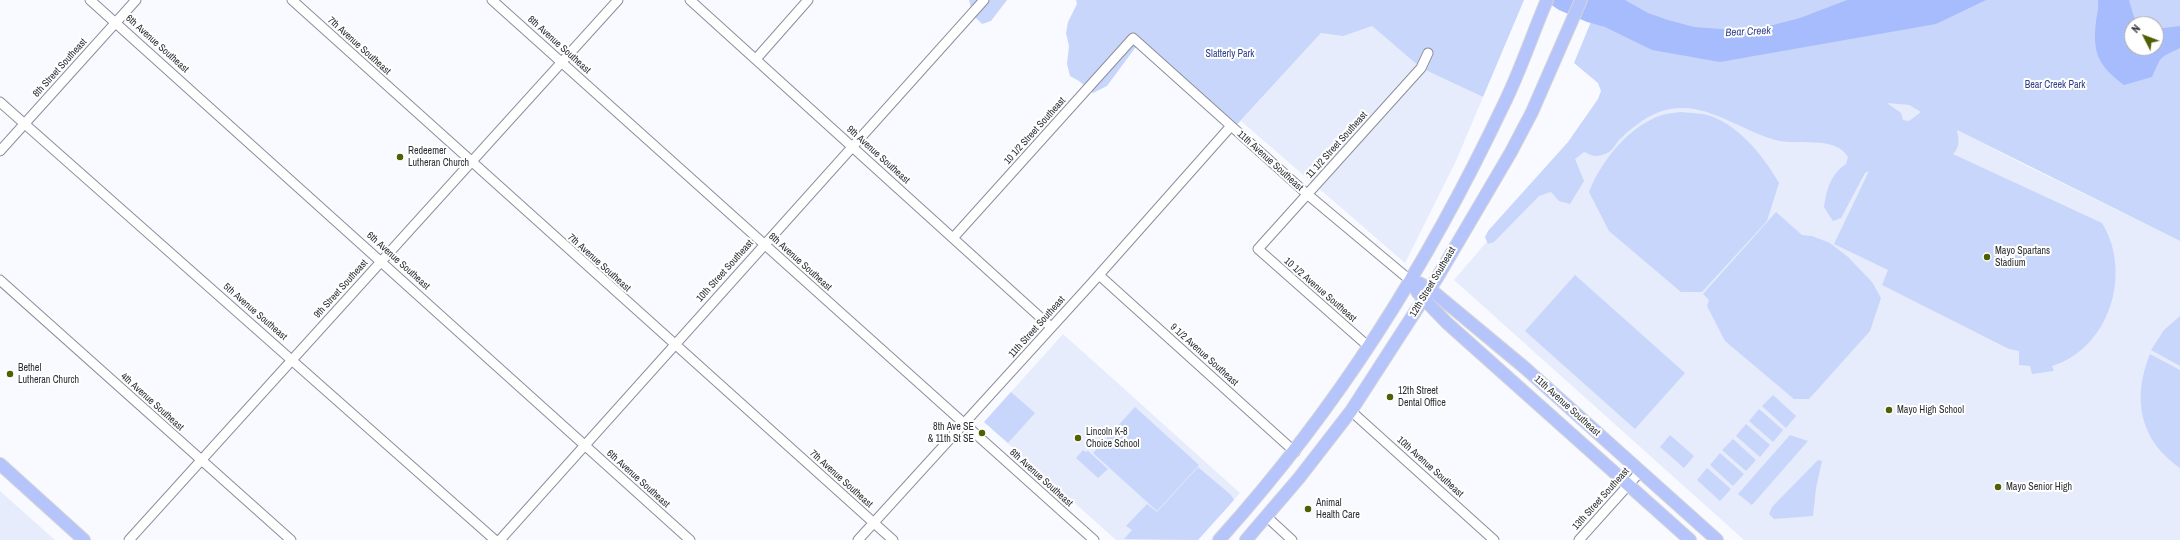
<!DOCTYPE html>
<style>
body{margin:0}
#map{position:relative;width:2180px;height:540px;overflow:hidden;background:#f8faff;font-family:"Archivo Narrow",sans-serif}
canvas{display:block}
.north{position:absolute;left:2124px;top:16px;width:40px;height:40px;box-sizing:border-box;background:#fff;border:1px solid #abacae;border-radius:50%;rotate:312deg;font-size:11px;font-weight:700;line-height:16px;text-align:center;color:#2d2f34}
.north::after{content:'';display:block;margin:auto;width:14px;height:18px;background:#505f01;clip-path:polygon(50% 0,100% 100%,50% 72%,0 100%)}
</style>
<div id="map">
<canvas width="2180" height="540"></canvas>
<div class="north">N</div>
</div>
<script>
const context = document.querySelector('canvas').getContext('2d');
context.lineJoin = 'round';
function fillPath(path, color) { context.fillStyle = color; context.fill(path, 'evenodd'); }
function strokePath(path, color, width, dash) { context.strokeStyle = color; context.lineWidth = width; context.lineCap = dash ? 'butt' : 'round'; context.setLineDash(dash || []); context.stroke(path); }
function write(font, color, halo, rows, align = 'center') {
  context.font = font + ' "Archivo Narrow",sans-serif'; context.lineWidth = 4; context.setLineDash([]); context.textBaseline = 'middle'; context.strokeStyle = halo; context.fillStyle = color; for (const [text, x, y, turn = 0] of rows) {
    context.save(); context.translate(x, y); context.rotate((+turn || 0) * Math.PI / 180); context.textAlign = isNaN(turn) ? turn : align; if (halo) context.strokeText(text, 0, 0); context.fillText(text, 0, 0); context.restore();
  }
}
fillPath(new Path2D(`
 M1372,26L1421,68L1483,97L1456,161L1405,263L1241,121L1321,33Z
 M1634,69L1909,105L2023,164L2180,241V540H1744L1454,280Z
 M1063,334L1240,493L1198,540H1116L984,422Z
 M0,491L55,540H0Z`), '#e6ecfc');
fillPath(new Path2D(`
 M969,0H1007L991,21L982,24L973,15Z
 M1076,0H1524L1483,97L1421,68L1372,26L1343,36L1321,33L1233,129L1145,48H1135L1107,86L1093,93L1079,81L1070,76L1067,64L1069,46L1066,33L1068,22L1077,4Z
 M1600,0H2180V241L1957,130C1959,140 1960,147 1953,154L2102,223C2133,273 2109,349 2052,366L2054,371L2032,374L2030,366L2019,365V351L2009,349L1882,285L1888,270L1834,244L1869,171L1865,173L1841,218L1833,221L1824,207C1827,189 1830,175 1846,164L1848,157C1836,136 1801,145 1780,141C1739,132 1703,96 1659,112C1644,118 1630,129 1619,140C1616,144 1612,151 1607,153C1604,155 1598,156 1595,156C1592,156 1587,153 1584,152L1575,159L1584,181L1570,204L1559,201L1551,192L1539,196L1494,242L1488,244L1485,237L1488,231L1568,142L1598,99L1601,91L1598,83L1574,63ZM2132,24H2156V48H2132ZM1887,103L1909,105L1921,112L1909,121L1903,120L1901,113Z
 M1681,112C1688,113 1696,113 1703,114C1736,121 1763,155 1779,183L1767,221L1702,292H1681L1609,231L1589,192C1601,161 1629,126 1662,115C1668,113 1675,113 1681,112Z
 M1776,212L1802,235L1812,236L1830,243L1848,257L1872,282L1881,298L1870,331L1809,399H1794L1725,341L1707,306L1709,300L1703,294Z
 M1575,275L1685,373L1635,429L1525,331Z
 M2180,316V366L2151,350L2164,330Z
 M2150,354L2180,370V468C2139,440 2132,398 2150,354Z
 M1011,392L1035,413L1008,443L984,422Z
 M1773,395L1796,416L1786,428L1762,406Z
 M1135,407L1199,465L1157,511L1093,453Z
 M1759,409L1783,430L1773,442L1749,421Z
 M1746,424L1770,445L1760,457L1736,436Z
 M1670,435L1694,456L1684,468L1660,447Z
 M1790,435L1808,441L1752,505L1738,494Z
 M1733,439L1756,460L1746,471L1722,450Z
 M1083,450L1086,452L1088,451L1108,469L1098,478L1076,458Z
 M1720,453L1744,474L1733,486L1710,465Z
 M1818,460L1822,461L1816,488L1813,516L1774,519L1769,514L1772,507Z
 M1198,467L1231,495L1234,500L1198,540L1124,539L1132,530L1126,526L1147,504L1157,512Z
 M1707,468L1731,489L1720,501L1697,480Z`), '#c9d6fb');
fillPath(new Path2D(`
 M1544,0H1625L1648,13L1668,20L1694,27L1721,29H1746L1773,25L1800,18L1847,0H1986L1936,24L1720,62L1652,50L1605,27L1587,22L1559,10Z
 M2098,0H2129L2134,17L2142,24H2132V48H2156V29L2180,26V48C2157,59 2162,56 2152,77L2124,85C2099,66 2092,54 2096,21C2097,14 2099,8 2098,0Z`), '#a7bcfc');
const minor = new Path2D(`
 M90,0L690,540
 M292,0L893,540
 M492,0L1094,540
 M690,0L1051,327
 M756,59L808,0
 M0,102L495,540
 M0,151L136,0
 M953,238L1133,38L1307,194L1411,281
 M1099,275L1295,452
 M0,280L291,540
 M1369,347L1258,249L1421,68L1428,53
 M1351,411L1494,540
 M1267,517L1292,540
 M129,540L618,0
 M500,540L984,0
 M858,540L1090,285L1231,126
 M1579,540L1640,472`);
const major = new Path2D(`
 M1411,281L1419,283L1430,289L1525,368L1717,540
 M1411,281L1418,293L1447,323L1690,540
 M0,464L84,540
 M1219,540C1338,408 1427,266 1503,106C1520,72 1532,35 1547,0
 M1246,540L1299,478L1351,411L1437,278L1511,152L1532,112L1581,0`);
strokePath(minor, '#8b8f9b', 11);
strokePath(major, '#d5d5d6', 14);
strokePath(minor, '#fff', 9);
strokePath(major, '#b5c5fb', 12);
for (const [x, y, r, color] of [
 [400,157,4,"#505f01"],
 [1987,257,4,"#505f01"],
 [10,374,4,"#505f01"],
 [1390,397,4,"#505f01"],
 [1889,410,4,"#505f01"],
 [982,433,4,"#505f01"],
 [1078,438,4,"#505f01"],
 [1998,487,4,"#505f01"],
 [1308,509,4,"#505f01"]
]) { const dot = new Path2D(); dot.arc(x, y, r, 0, 2 * Math.PI); context.fillStyle = color; context.fill(dot); strokePath(dot, '#fff', 1.5); }
write('10px', '#2d2f34', '#fff', [
 ["6th Avenue Southeast",157,44,42],
 ["8th Avenue Southeast",559,45,42],
 ["7th Avenue Southeast",359,46,42],
 ["8th Street Southeast",60,68,-48],
 ["10 1/2 Street Southeast",1035,131,-48],
 ["11 1/2 Street Southeast",1337,145,-48],
 ["9th Avenue Southeast",878,155,42],
 ["11th Avenue Southeast",1270,161,42],
 ["6th Avenue Southeast",398,261,42],
 ["8th Avenue Southeast",800,262,42],
 ["7th Avenue Southeast",599,263,42],
 ["10th Street Southeast",725,271,-48],
 ["12th Street Southeast",1433,282,-59],
 ["9th Street Southeast",341,289,-48],
 ["10 1/2 Avenue Southeast",1320,290,41],
 ["5th Avenue Southeast",255,312,41],
 ["11th Street Southeast",1037,327,-48],
 ["9 1/2 Avenue Southeast",1204,355,42],
 ["4th Avenue Southeast",152,402,42],
 ["11th Avenue Southeast",1567,406,42],
 ["10th Avenue Southeast",1430,467,42],
 ["8th Avenue Southeast",1041,478,42],
 ["6th Avenue Southeast",638,479,42],
 ["7th Avenue Southeast",841,479,42],
 ["13th Street Southeast",1601,499,-48]
]);
write('10px', '#30428b', '#fff', [
 ["Slatterly Park",1230,54],
 ["Bear Creek Park",2055,85]
]);
write('10px', '#2d2f34', '#fff', [
 ["Redeemer",408,151],
 ["Lutheran Church",408,163],
 ["Mayo Spartans",1995,251],
 ["Stadium",1995,263],
 ["Bethel",18,368],
 ["Lutheran Church",18,380],
 ["12th Street",1398,391],
 ["Dental Office",1398,403],
 ["Mayo High School",1897,410],
 ["8th Ave SE",974,427,"right"],
 ["& 11th St SE",974,439,"right"],
 ["Lincoln K-8",1086,432],
 ["Choice School",1086,444],
 ["Mayo Senior High",2006,487],
 ["Animal",1316,503],
 ["Health Care",1316,515]
], 'left');
write('italic 11px', '#364892', '#fff', [
 ["Bear Creek",1748,32,-3]
]);
</script>
